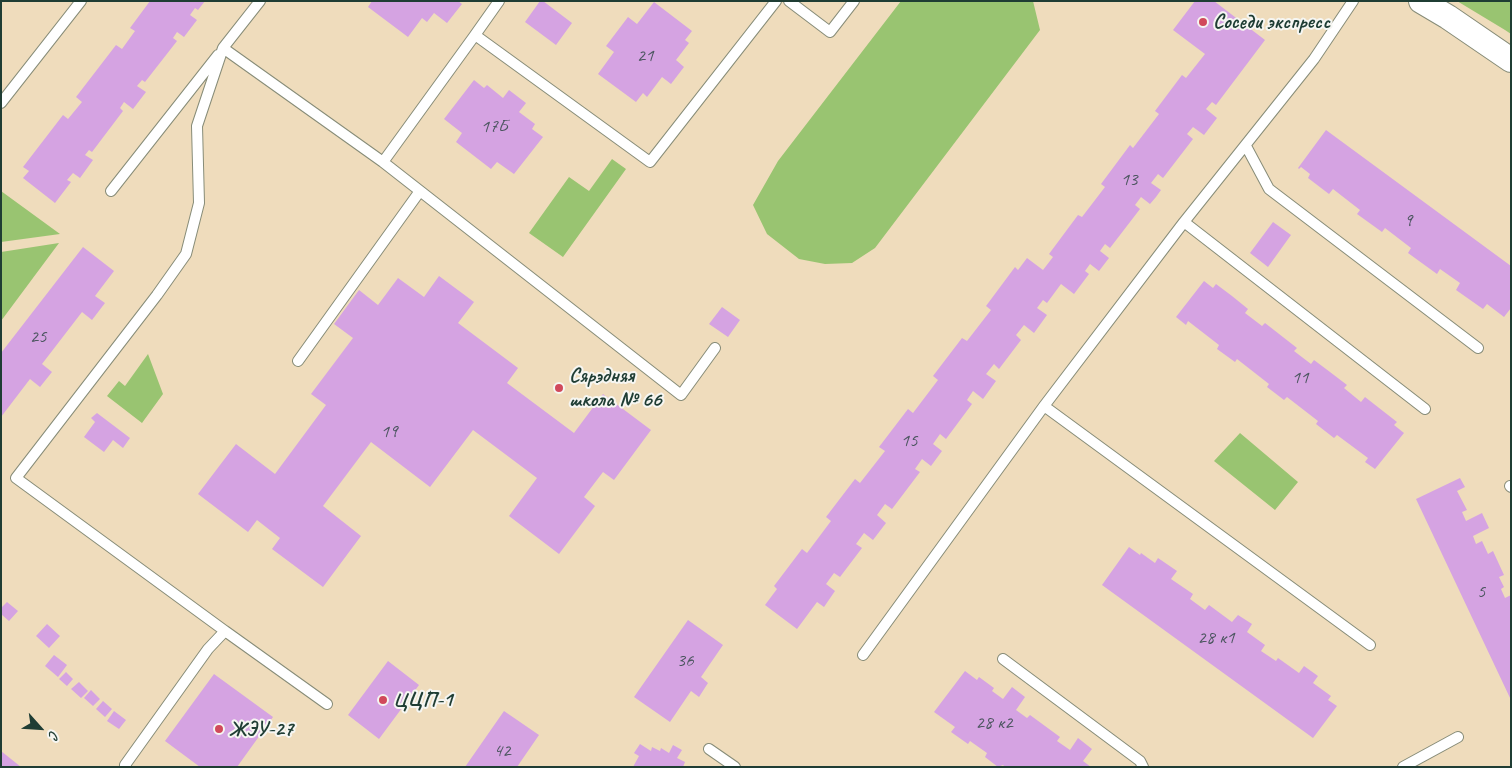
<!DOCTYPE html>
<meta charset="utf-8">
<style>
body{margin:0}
#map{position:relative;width:1512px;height:768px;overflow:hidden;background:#efdcbc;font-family:Caveat,sans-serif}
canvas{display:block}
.frame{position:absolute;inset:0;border:2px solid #1f3d34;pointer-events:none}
.north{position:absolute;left:15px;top:703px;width:50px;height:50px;-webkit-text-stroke:4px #f6f6f2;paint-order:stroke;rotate:116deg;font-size:14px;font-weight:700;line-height:20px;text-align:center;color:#1f3d34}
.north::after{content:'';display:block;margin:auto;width:18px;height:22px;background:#1f3d34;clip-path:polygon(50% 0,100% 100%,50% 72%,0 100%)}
</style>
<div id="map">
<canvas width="1512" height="768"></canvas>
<div class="frame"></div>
<div class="north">С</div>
</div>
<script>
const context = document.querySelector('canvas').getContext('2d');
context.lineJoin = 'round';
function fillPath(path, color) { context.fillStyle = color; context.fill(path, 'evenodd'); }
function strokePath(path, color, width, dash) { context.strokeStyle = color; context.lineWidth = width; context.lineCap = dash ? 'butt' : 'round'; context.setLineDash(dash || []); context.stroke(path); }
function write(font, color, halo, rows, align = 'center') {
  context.font = font + ' Caveat,sans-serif'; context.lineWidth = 4; context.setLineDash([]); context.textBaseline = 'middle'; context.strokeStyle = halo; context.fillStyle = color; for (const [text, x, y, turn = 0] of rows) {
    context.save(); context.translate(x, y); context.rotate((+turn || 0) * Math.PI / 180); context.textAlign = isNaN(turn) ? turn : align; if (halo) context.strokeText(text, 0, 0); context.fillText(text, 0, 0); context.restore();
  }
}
fillPath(new Path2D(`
 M901,1H1033L1040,30L875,248L852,263L825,264L799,259L767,234L753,205L778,161Z
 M1457,1H1511V34L1505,30Z
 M612,159L626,169L563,257L529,233L569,177L589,191Z
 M1,191L60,234L1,242Z
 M59,243L1,321V252Z
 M148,354L163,394L142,423L107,396L119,381L125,386Z
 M1240,433L1298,482L1275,510L1214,461Z`), '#99c471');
fillPath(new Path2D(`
 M150,1H205L198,10L195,8L190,15L197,20L184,37L177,32L173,38L177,41L145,82L142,80L137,86L146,92L133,109L124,102L120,108L123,111L92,152L89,150L85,155L93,160L80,178L73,173L67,180L71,182L55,203L23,178L29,171L23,167L63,115L68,119L82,102L76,97L116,45L122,49L135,31L130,28Z
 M372,1H458L462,4L447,23L434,13L427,22L422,18L408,37L368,7Z
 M540,1H543L572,23L556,45L525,22Z
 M1195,1H1214L1265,40L1216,105L1212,102L1206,109L1217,118L1204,135L1193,127L1187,134L1193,139L1163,178L1158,174L1151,183L1161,190L1156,197L1150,204L1141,197L1135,205L1140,209L1110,248L1105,244L1100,251L1109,258L1099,271L1090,264L1085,271L1089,274L1074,294L1061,284L1047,303L1043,300L1037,308L1047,315L1034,333L1024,325L1016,335L1021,340L999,369L994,364L986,374L996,381L983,399L973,391L967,400L972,404L946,439L940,434L933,444L942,451L931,466L922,459L915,469L920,472L892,509L885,504L877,515L886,523L873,540L864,533L856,544L862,548L840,577L834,573L826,584L835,591L824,607L817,602L797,629L765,605L777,589L774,586L802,549L807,553L831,521L826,517L855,479L860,483L885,451L879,447L908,409L913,413L938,380L933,376L962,338L967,341L991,310L986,306L1015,267L1018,270L1027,258L1043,270L1053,257L1049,254L1078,215L1082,217L1105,187L1101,184L1130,145L1133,148L1159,114L1155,111L1182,75L1186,78L1205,54L1173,30Z
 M654,2L692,31L685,40L689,43L676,60L684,67L671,84L662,77L647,97L643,93L636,102L598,74L614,52L606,46L628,17L637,24Z
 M474,80L484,88L487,85L503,98L509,90L526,103L519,112L535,124L532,129L543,137L514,174L497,162L491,169L456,142L462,133L444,119Z
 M1326,130L1511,266V308L1504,317L1487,304L1483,309L1456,290L1460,283L1440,269L1437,274L1408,253L1411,248L1385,228L1382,232L1357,214L1360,210L1333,189L1329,194L1308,178L1310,174L1301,167L1299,169L1298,168Z
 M1273,222L1291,235L1268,267L1250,253Z
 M83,247L114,271L95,296L105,303L92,320L82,312L42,364L52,372L40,387L30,379L1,417V353Z
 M439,276L474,302L458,323L518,368L507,383L574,433L603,394L651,430L614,480L603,472L584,497L595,506L559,554L509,516L537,478L473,430L430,487L371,442L323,506L361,536L323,587L272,549L280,538L257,520L248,532L198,494L236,444L275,474L326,405L311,394L353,338L334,324L359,290L378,305L398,278L424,297Z
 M1204,281L1213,288L1216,284L1232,296L1248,309L1245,313L1262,326L1265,323L1297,348L1294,351L1311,364L1314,360L1330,372L1347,385L1344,388L1361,402L1365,397L1397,422L1394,425L1404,433L1375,469L1365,462L1368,458L1337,435L1334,438L1316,424L1318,421L1287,397L1284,400L1267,387L1269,384L1237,359L1235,362L1217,349L1219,345L1188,321L1186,325L1176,317Z
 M722,307L740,320L728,337L709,324Z
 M97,413L130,438L123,448L113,440L104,452L84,437L95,422L91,418Z
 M1460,478L1465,487L1457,491L1467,510L1462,512L1466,521L1482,513L1489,528L1473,536L1476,544L1482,541L1488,554L1493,551L1504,575L1499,577L1504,587L1501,589L1505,598L1511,595V700L1416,499Z
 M1129,547L1140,555L1141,553L1155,563L1158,558L1177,571L1171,579L1193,594L1190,599L1205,610L1209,605L1232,622L1238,615L1252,624L1247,632L1265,645L1261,651L1276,661L1278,658L1299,673L1304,666L1318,676L1313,683L1331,696L1328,700L1337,706L1313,738L1102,585Z
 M7,602L18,611L9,621L1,614V608Z
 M688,620L723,645L701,677L708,683L699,697L691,691L670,722L634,697Z
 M47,624L60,636L49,648L36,636Z
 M54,655L67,665L58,677L45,666Z
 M388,661L419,685L379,739L348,715Z
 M965,671L977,680L979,677L994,688L992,691L1003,699L1012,687L1025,697L1016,710L1027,718L1030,715L1060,737L1057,741L1070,750L1078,738L1092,749L1083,761L1091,767H1005L1003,765L998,767L985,757L987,753L970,741L968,744L951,732L955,727L934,712Z
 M66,672L73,679L67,686L59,679Z
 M214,674L273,717L237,767H200L165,741Z
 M79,682L88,691L81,698L71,689Z
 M91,690L100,699L93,706L84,698Z
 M103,701L112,709L105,717L96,709Z
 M114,711L126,720L119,729L107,721Z
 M504,711L539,735L517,767H465Z
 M640,744L651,751L652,747L660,751L661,748L669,753L673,745L682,750L677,758L685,762L683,767H633L639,756L634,753Z
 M1,751L21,767H1Z`), '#d5a3e2');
const service = new Path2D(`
 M260,1L223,48L383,162L475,35
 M499,1L475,35L650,162L776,1
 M789,1L830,32L854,1
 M223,48L197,126L199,203L186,254L157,295L16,478L225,631
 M1,103L81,1
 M1246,146L1269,189L1478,348
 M383,162L681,395L715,348
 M111,191L218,55
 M1184,222L1425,409
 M298,361L420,191
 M1044,406L1370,645
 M1510,486L1511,487
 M863,655L1044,406L1184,222L1314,59L1353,1
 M1003,659L1140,761L1143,767
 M709,749L735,767
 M126,767L125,765L208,649L225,631L327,704
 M1403,767L1458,737`);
const tertiary = new Path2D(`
 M1421,1L1448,17L1511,60`);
strokePath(service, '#878c78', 12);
strokePath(tertiary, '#878c78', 26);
strokePath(service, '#fff', 10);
strokePath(tertiary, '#fff', 24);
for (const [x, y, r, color] of [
 [1203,22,5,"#d1495b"],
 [559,388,5,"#d1495b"],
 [383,700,5,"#d1495b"],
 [219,729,5,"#d1495b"]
]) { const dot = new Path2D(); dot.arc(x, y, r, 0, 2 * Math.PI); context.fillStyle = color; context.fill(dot); strokePath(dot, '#f6f6f2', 2); }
write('19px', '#4c5660', null, [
 ["21",645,56],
 ["17Б",494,127],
 ["13",1129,180],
 ["9",1408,221],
 ["25",38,337],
 ["11",1300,378],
 ["19",389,432],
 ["15",909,441],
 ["5",1481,592],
 ["28 к1",1216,638],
 ["36",685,661],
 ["28 к2",994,723],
 ["42",502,751]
]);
write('bold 21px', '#1f3d34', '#f6f6f2', [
 ["Соседи экспресс",1213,22],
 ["Сярэдняя",569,376],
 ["школа № 66",569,400],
 ["ЦЦП-1",393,700],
 ["ЖЭУ-27",229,729]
], 'left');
</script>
